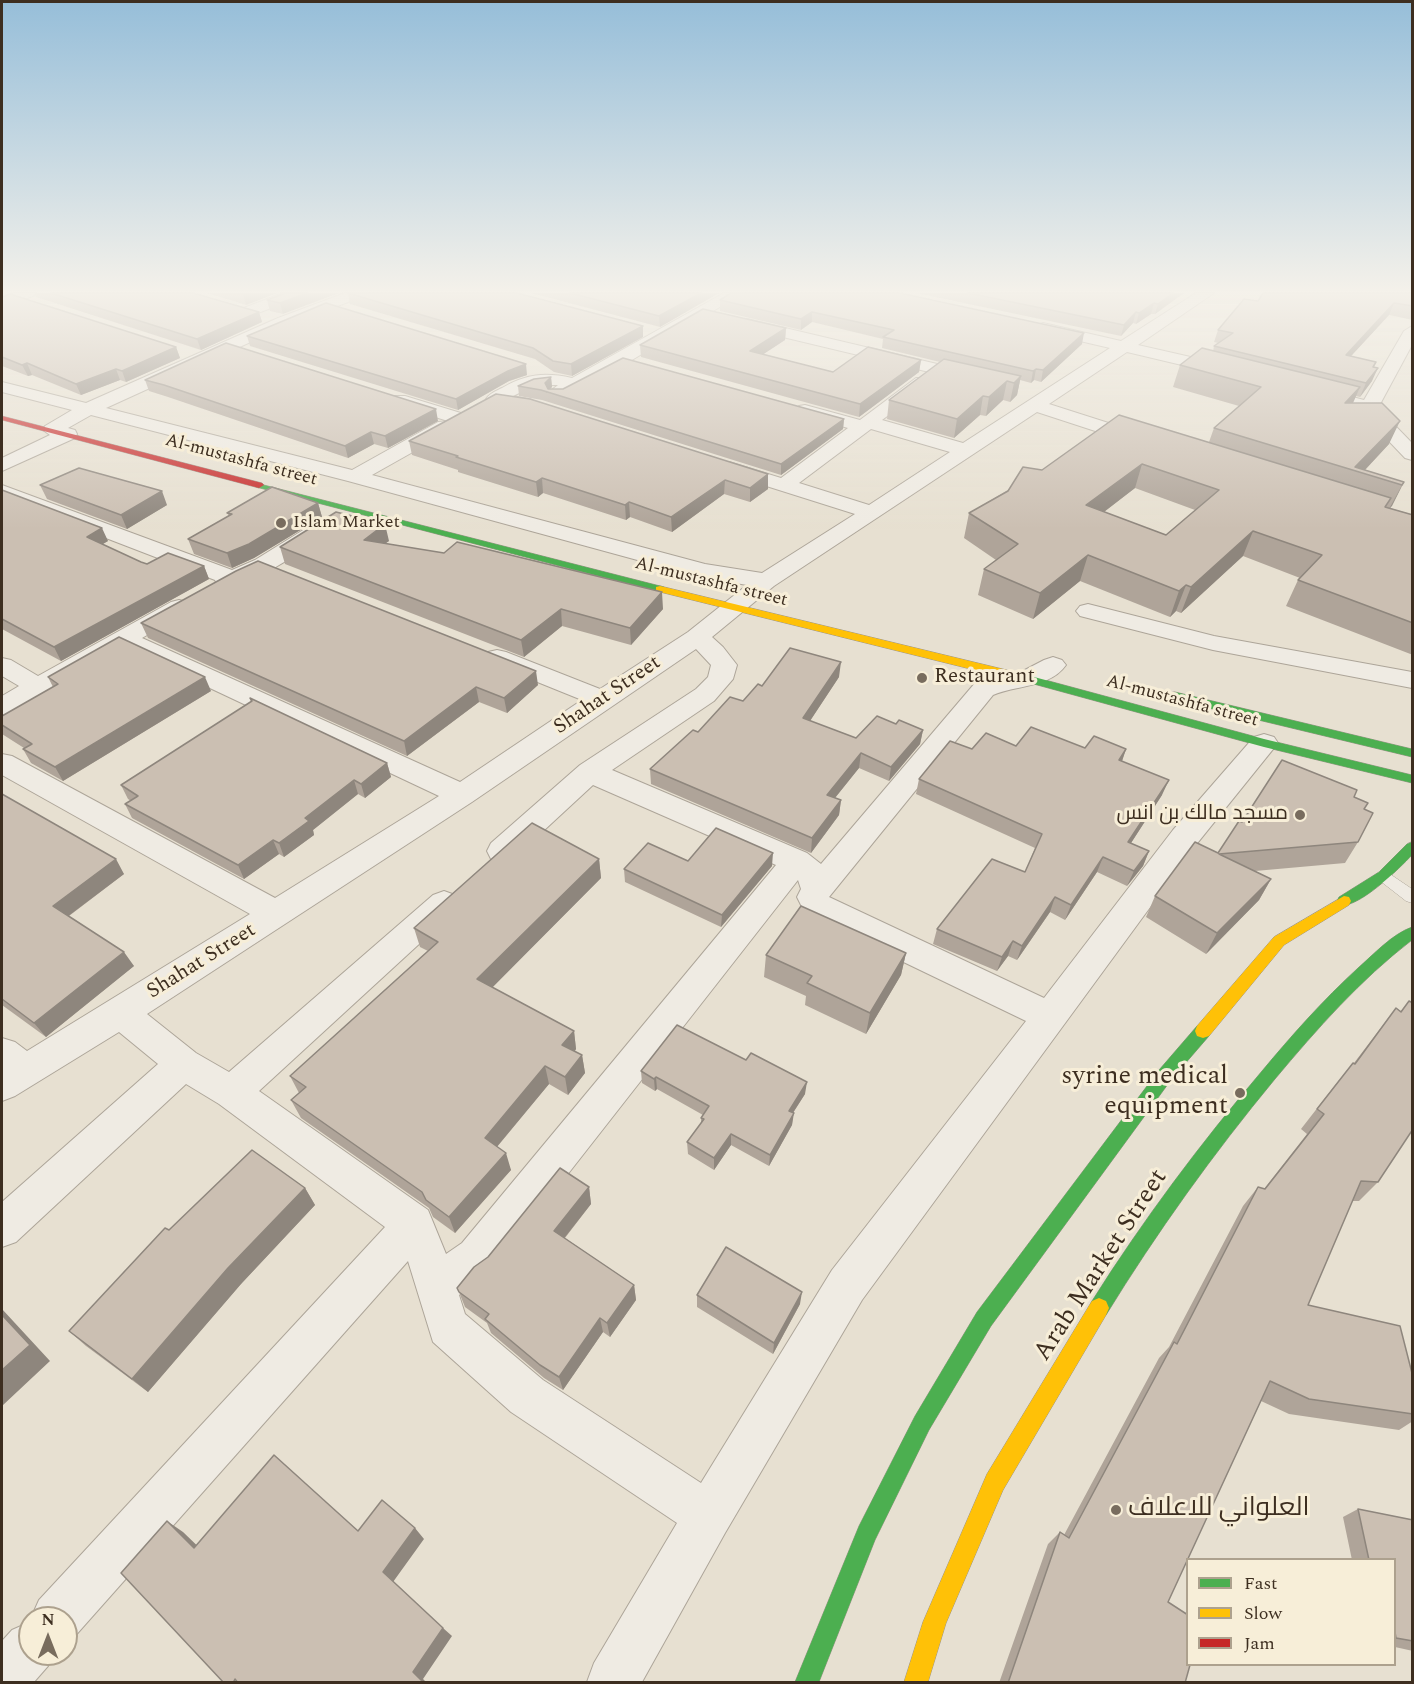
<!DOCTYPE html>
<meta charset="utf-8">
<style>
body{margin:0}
#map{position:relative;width:1414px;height:1684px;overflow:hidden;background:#e7e0d1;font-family:Spectral,serif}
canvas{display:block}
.frame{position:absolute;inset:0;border:3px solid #3d2e20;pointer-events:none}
.legend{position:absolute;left:1186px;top:1558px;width:210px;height:108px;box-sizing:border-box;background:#f7eed8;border:2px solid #ada18e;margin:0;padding:8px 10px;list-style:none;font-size:18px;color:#3d2e20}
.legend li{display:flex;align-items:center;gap:12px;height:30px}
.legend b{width:30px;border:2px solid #ada18e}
.north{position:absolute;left:18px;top:1606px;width:60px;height:60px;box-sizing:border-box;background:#f7eed8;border:2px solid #ada18e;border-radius:50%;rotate:0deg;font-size:16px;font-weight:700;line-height:24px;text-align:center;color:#3d2e20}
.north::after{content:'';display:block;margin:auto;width:21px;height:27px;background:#786c5e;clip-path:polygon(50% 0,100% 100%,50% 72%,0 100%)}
</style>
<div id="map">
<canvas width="1414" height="1684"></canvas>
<div class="frame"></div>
<ul class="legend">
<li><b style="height:8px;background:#4caf50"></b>Fast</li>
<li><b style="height:8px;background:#ffc107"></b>Slow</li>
<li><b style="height:8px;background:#c62828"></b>Jam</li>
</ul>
<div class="north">N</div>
</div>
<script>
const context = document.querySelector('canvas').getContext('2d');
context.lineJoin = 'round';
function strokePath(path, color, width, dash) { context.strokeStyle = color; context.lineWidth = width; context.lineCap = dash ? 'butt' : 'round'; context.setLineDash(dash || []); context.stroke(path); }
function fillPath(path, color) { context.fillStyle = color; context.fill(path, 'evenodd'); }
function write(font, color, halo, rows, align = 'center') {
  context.font = font + ' Spectral,Cairo,serif'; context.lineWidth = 6; context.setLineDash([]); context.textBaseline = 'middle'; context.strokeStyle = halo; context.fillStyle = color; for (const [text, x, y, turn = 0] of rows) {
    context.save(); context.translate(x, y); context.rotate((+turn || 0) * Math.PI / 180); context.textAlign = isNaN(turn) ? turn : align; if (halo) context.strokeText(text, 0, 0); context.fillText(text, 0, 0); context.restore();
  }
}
const lane = new Path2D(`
 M1384,870L1412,889V903L1406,901L1379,880L1376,876L1379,872Z`);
const street = new Path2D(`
 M14,293H36L33,296L2,307V298Z
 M283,293H305L302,296L253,315L247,317L239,312L241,309Z
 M345,293H367L364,296L290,324L106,408L352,470L438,422L448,421L393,404L390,400L393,396H405L464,414L466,418L464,422H452L454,426L452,430L372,475L705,564L762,573L855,514L722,472L719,468L722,464L729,462L781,478L848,428L799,414L796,410L799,406L805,405L860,420L916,378H928L931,382L928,386L882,420L963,443L1110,348L1037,331L1035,328L1037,325L1043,323L1121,341L1196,293H1214L1138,345L1230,366L1233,370L1230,374L1224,375L1127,352L1049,404L1146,435L1149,439L1146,443H1132L1037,412L774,586L712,637L723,647L737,665L733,679L714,701L612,770L807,853L821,864L975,683L998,675L1021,672L1044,660L1053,657L1062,660L1066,665C1050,688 1016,685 993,695L829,897L1044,998L1173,830L1254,737L1264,734L1274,737L1278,743L1195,846L862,1300L725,1533L642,1682H587L594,1663L677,1523L511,1412L433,1342L408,1261L75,1636L66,1640V1618H31L39,1600L385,1227L219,1104L186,1084L16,1242L2,1247V1202L158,1064L119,1032L15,1096L2,1101V1038L15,1042L27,1051L250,914L2,775V754L12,756L275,898L439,796L125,648L11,713L2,715V696L19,686L2,676V658L11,660L38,676L171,602L179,600L187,602L191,607L187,612L142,638L460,782L582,700L488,662L485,657L488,652L497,650L506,652L600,689L688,632L747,585L696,576L348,481L91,415L68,428L75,430L77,434L75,438L2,471V458L50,435L43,430L45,426L72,410L2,392V382L86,403L278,318ZM871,429L950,452L869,505L799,483ZM696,649L711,665L708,677L696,689L580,765L491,843L487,851L491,859L502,862L513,859L593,785L776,865L462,1243L446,1254L428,1210L259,1091L455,911L460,903L455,895L444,891L433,895L229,1072L196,1053L147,1014L472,802ZM798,880L801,889L797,897L806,915L1026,1021L832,1270L701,1483L543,1380L465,1314L459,1295L492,1271Z
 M724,293H743L627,363L563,397H551L548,393L558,385H536L513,396L532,400L535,404L532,408C519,411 502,406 489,403L486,399C490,393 496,391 502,388C526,374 545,372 572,378Z
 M747,319L971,372L977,373L980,377L977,381L971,382L741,327L739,324L741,321Z
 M1412,326V345L1378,408L1412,443V460L1405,458L1362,413L1349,407L1308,396L1305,392L1308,388L1314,387L1364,400L1404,331Z
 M2,485L232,570L255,560L308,527L316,526L324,527L327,532L324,537C301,551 244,592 218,586L215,580L2,498Z
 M1088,604L1214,636L1412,672V688L1213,650L1080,616L1076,611L1080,606Z
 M30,1622V1654H53L48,1666L34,1682H2V1641L12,1630Z`);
const fast = new Path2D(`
 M256,483L664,587L665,589L660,592L656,591L256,487Z
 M1023,674L1264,739L1412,775V783L1264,747L1019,680L1017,678Z
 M1175,692L1412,749V757L1171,699L1169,696L1171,693Z
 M1412,842V855C1400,868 1357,910 1339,905L1337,901L1339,897L1379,872L1407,844Z
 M1412,927V940C1360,980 1317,1029 1275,1079C1213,1154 1157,1232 1106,1315L1099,1318L1092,1315L1089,1308L1092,1301C1143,1220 1200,1144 1262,1071C1292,1035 1323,1000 1358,968C1373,955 1392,934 1412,927Z
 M1203,1024L1209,1026L1211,1031L1209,1036L1171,1080L991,1326L929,1430L875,1540L819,1682H795L859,1526L915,1416L977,1312L1159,1070L1197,1026Z`);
const slow = new Path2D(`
 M660,586L1023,674L1029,678L1023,682L656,591V587Z
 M1344,896L1349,897L1351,901L1349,905L1284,945L1209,1036L1203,1038L1197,1036L1195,1031L1197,1026L1274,937Z
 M1099,1298L1106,1301L1109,1308L1106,1315L1003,1490L946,1623L928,1682H904L923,1622L987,1474L1092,1301Z`);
const jam = new Path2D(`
 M2,416L262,483L264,485L259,488L2,420Z`);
strokePath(lane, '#ada599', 1);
strokePath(street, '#ada599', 2);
strokePath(fast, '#9c958a', 1);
strokePath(slow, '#9c958a', 1);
strokePath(jam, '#9c958a', 1);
fillPath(lane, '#efebe3');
fillPath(street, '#efebe3');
fillPath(fast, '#4caf50');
fillPath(slow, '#ffc107');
fillPath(jam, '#c62828');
fillPath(new Path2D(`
 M34,293H193L259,312L262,322L201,350L36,297Z
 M207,293H277L246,305Z
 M286,293L283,314L270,311L267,300Z
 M348,293L643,337L572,376L554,372L535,359L350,304Z
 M531,293H719L660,327Z
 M916,293H1184L1155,314H1151L1136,324L1133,323L1121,336Z
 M1413,293V320L1389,315L1351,356L1376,362L1374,367L1372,381L1360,397L1356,396L1352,403L1389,444L1365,470L1404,482L1390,508L1413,515V655L1286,606L1298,580L1300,578L1243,556L1181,613L1176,611L1170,617L1080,581L1033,619L978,595L984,569L996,560L964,538L969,513L1042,470L1209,442L1214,428L1239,406L1173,387L1180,365L1213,351L1214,346L1218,343L1214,342L1218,330L1258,301ZM1135,488L1195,510L1166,535L1104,512Z
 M2,297L176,347L180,358L126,382L120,380L81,395L32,375L28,376L2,366Z
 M720,300L1082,344L1041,382L1034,380L1031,383L1020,380L1017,395L1010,402L1003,400L986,416L980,415L954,438L887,419L889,400L940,362L882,348L883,339L812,322L801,330L720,311Z
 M786,328L785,340L763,354L833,372L921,360L919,372L859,417L641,357L640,345Z
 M247,336L527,375L509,381L458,410L250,346Z
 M551,377L552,387L550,389L844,419L843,429L781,475L542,400L519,396L518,386Z
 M145,380L438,421L388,448L374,444L348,458L168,397L149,391Z
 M496,394L768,489L750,502L724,494L672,532L630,517L626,520L543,493L538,497L458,472V470L412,455L409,441Z
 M40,485L167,505L127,529L47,499Z
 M2,490L108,541L102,544L141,562L147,564L204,566L209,579L61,661L2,629Z
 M318,503L322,517L254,558L232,568L194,554L188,539L229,516L227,513Z
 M389,541L385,543L663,609L631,645L562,626L524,657L285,564L280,547Z
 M141,623L538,685L507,713L479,702L407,756L148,638Z
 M48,677L211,691L63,781L31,763L23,749L24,748L2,734V716L53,687Z
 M839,677L810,721L856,738L896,724L923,730L920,744L889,781L859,768L835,798L841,800L839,815L811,853L651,784L650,769L698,732L743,701L762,686Z
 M250,698L387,763L391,777L365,798L358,794L313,830L314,835L284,857L279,854L244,879L132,818L125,804L131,801L128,799L121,785L251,702Z
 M1016,746L1085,748L1126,749L1122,761L1162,795L1131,843L1149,851L1143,866L1127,886L1097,872L1065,920L1050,912L1017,960L1008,956L997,971L933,944L937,929L1025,872L1035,848L916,794L919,779L972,749Z
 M2,794L124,874L69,916L134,966L46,1037L2,1005Z
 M1364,809L1358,842L1345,863L1255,871L1271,879L1259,900L1206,954L1146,917L1155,896L1218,853L1242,822Z
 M599,859L601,878L492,987L574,1031L576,1049L575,1051L582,1055L585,1073L568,1095L549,1084L497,1147L511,1170L455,1233L433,1217L429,1208L301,1118L291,1100L299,1093L290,1076L428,951L420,947L414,928Z
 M772,866L721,927L625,882L624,869Z
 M906,953L901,975L866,1034L805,1005L806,996L764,977L766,955Z
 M1409,1001L1378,1182L1359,1201H1352L1308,1305L1413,1377V1421L1399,1430L1289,1414L1261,1401L1168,1602L1185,1683H999L1048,1544L1060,1532L1064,1535L1159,1358L1169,1347L1243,1206L1258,1187L1264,1189L1307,1134L1301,1129L1336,1084L1353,1063H1354L1396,1008L1401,1011Z
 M641,1071L805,1094L793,1113L792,1125L769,1166L731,1145L714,1170L688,1154L687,1142L701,1123V1118L703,1115L657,1089L655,1091L642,1083Z
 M589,1187L591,1204L565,1238L634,1285L636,1300L610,1337L603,1332L563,1390L544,1378L491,1333L487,1323L465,1307L459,1292Z
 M305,1188L315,1205L241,1284L148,1392L86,1346L69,1331L169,1230Z
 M697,1295L800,1304L773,1354L697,1307Z
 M1358,1509L1413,1520V1651L1395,1647V1560H1352L1343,1517Z`), '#afa499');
fillPath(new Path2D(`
 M246,293H277L246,305L243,294Z
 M307,293H339L283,314L280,303Z
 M701,293H719L660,327L659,316Z
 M1173,293H1184L1155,314L1158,304Z
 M1154,303L1151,314L1136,324L1139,313Z
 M1394,303L1389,315L1340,368L1346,355Z
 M259,312L262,322L201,350L197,339Z
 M812,312V322L801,330V319Z
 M1136,312L1133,323L1121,336L1124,325Z
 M643,326V337L572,376L571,364Z
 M786,328L785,340L750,363V351Z
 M1084,333L1082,344L1041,382L1043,370Z
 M176,347L180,358L126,382L122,371Z
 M921,360L919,372L859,417L860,404Z
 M27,363L32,375L28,376L22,365Z
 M526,364L527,375L509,381L458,410L456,399L508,371Z
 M1378,368L1372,381L1360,397L1366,383Z
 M116,369L120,380L81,395L76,384Z
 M1036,369L1034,380L1031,383L1033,371Z
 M1021,376L1017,395L1010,402L1014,383Z
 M551,377L552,387L546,393L545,383Z
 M1007,381L1003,400L986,416L989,397Z
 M1360,387L1350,410L1345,403Z
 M983,396L980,415L954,438L957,419Z
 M436,409L438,421L388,448L385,436Z
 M844,419L843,429L781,475V464Z
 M1400,421L1389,444L1362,473L1355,467Z
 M371,432L374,444L348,458L345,446Z
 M1142,464L1135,488L1079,531L1086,505Z
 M768,474V489L750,502V488Z
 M542,478L543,493L538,497L536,482Z
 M725,480L724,494L672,532L671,517Z
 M1404,482L1392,506L1389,509L1402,485Z
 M162,491L167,505L127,529L121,515Z
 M629,502L630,517L626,520L625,505Z
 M318,503L322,517L254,558L232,568L227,553Z
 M385,524L389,541L368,556L364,540Z
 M102,528L108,541L93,550L87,537Z
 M1253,531L1243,556L1181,613L1191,587Z
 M1088,555L1080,581L1033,619L1040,593Z
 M204,566L209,579L61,661L54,647Z
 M1186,585L1176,611L1170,617L1179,591Z
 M662,592L663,609L631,645L630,628Z
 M561,609L562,626L524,657L521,640Z
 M841,662L839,677L802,733L803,718Z
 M536,671L538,685L507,713L504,698Z
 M205,677L211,691L63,781L55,767Z
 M476,687L479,702L407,756L404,741Z
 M923,730L920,744L889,781L891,767Z
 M1126,749L1121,764L1119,760Z
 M861,753L859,768L826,809L827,795Z
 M387,763L391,777L365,798L361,784Z
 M354,780L358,794L313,830L314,835L284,857L279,843L305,818Z
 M1169,780L1162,795L1122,857L1128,842Z
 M841,800L839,815L811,853L812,838Z
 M273,840L279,854L244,879L238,865Z
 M1149,851L1143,866L1127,886L1134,871Z
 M773,853L772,866L721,927L722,915Z
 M1103,857L1097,872L1065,920L1071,905Z
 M116,859L124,874L63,920L53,906Z
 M599,859L601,878L482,998L477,979Z
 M1271,879L1259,900L1206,954L1217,933Z
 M1055,897L1050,912L1017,960L1022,946Z
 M1013,941L1008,956L997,971L1002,957Z
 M124,952L134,966L46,1037L34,1023Z
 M906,953L901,975L866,1034L870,1013Z
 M574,1031L576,1049L566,1063L562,1045Z
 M582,1055L585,1073L568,1095L565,1077Z
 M545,1066L549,1084L490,1155L485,1138Z
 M656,1077L657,1089L655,1091L654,1079Z
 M807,1082L805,1094L787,1122L789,1111Z
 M794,1113L792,1125L769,1166L770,1155Z
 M731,1134V1145L714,1170V1158Z
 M506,1153L511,1170L455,1233L449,1217Z
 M589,1187L591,1204L558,1246L554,1231Z
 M305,1188L315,1205L241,1284L148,1392L132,1379L228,1268Z
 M634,1285L636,1300L610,1337L607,1323Z
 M802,1292L800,1304L773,1354L774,1343Z
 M2,1309L50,1361L2,1406Z
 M600,1318L603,1332L563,1390L559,1377Z
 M167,1521L183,1532L210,1558L194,1548Z
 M415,1528L424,1539L393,1582L383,1572Z
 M443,1628L452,1636L423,1679L427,1683H424L413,1672Z`), '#8e867d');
const building = new Path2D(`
 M51,293H193L259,312L197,339Z
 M286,293H307L280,303L267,300Z
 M348,293H517L643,326L571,364L553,361L533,348Z
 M570,293H701L659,316Z
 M731,293H900L1084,333L1043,370L1036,369L1033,371L883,337L894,330L812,312L801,319L720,300Z
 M968,293H1173L1158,304L1154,303L1139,313L1136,312L1124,325Z
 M1263,293H1413V306L1394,303L1346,355L1376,362L1373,367L1378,368L1366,383L1214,346L1233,333L1218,330L1244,299L1258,301Z
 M10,294L176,347L122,371L116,369L76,384L27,363L22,365L2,357V297Z
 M326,303L526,364L508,371L456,399L247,336Z
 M703,309L786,328L750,351L833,372L868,347L921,360L860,404L640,345Z
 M226,343L436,409L385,436L371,432L345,446L164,385L145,380Z
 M1202,348L1360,387L1345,403H1382L1400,421L1355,467L1404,482L1402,485L1214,428L1261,387L1180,365Z
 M623,358L844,419L781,464L541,390L518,386L534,379L551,377L545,383L548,389H563Z
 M944,359L1021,376L1014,383L1007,381L989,397L983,396L957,419L889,400Z
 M496,394L530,399L768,474L750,488L725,480L671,517L629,502L625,505L542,478L536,482L456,457L458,456L409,441Z
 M1119,415L1391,498L1385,507L1413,515V623L1298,580L1322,555L1253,531L1191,587L1186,585L1179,591L1088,555L1040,593L984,569L1018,544L969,513L1008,491L1023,467L1042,470ZM1142,464L1219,490L1166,535L1086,505Z
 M79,468L162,491L121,515L40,485Z
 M272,487L318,503L249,544L227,553L188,539L232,514L227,513Z
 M2,490L102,528L87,537L141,562L147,564L168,553L204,566L54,647L2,619Z
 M336,512L385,524L364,540L444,553L457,542L662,592L630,628L561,609L521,640L280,547Z
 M258,561L536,671L504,698L476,687L404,741L141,623L236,571Z
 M119,637L205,677L55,767L23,749L32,744L2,725V716L58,684L48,677Z
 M790,648L841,662L803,718L856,738L877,716L896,724L899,720L923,730L891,767L861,753L827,795L841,800L812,838L650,769L693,730L698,732L730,697L743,701L758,684L762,686Z
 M250,698L387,763L361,784L354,780L305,818L309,821L279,843L273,840L238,865L125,804L138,796L121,785L252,701Z
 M1031,727L1085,748L1094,736L1126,749L1119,760L1169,780L1128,842L1149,851L1134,871L1103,857L1071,905L1055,897L1022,946L1013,941L1002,957L937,929L992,859L1025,872L1042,834L919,779L950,741L972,749L986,733L1016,746Z
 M1282,760L1357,790L1354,797L1368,803L1364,809L1373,813L1358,842L1219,854L1271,879L1217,933L1155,896L1195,842L1218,853L1239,821L1242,822Z
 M2,794L116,859L53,906L124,952L34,1023L2,999Z
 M532,823L599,859L477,979L574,1031L562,1045L582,1055L565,1077L545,1066L485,1138L506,1153L449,1217L426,1200L422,1192L291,1100L306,1087L290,1076L438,942L414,928Z
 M716,828L773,853L722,915L624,869L648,843L688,861Z
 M801,906L906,953L870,1013L807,983L812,976L766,955Z
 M1409,1001L1413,1003V1129L1378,1182L1361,1181L1308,1305L1400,1326L1413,1377V1414L1309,1399L1270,1381L1168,1602L1188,1615V1665H1190L1185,1683H1008L1060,1532L1069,1538L1174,1342L1177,1344L1258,1187L1265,1189L1324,1114L1317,1109L1353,1063L1355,1064L1396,1008L1401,1012Z
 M677,1025L746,1060L751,1053L807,1082L789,1111L794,1113L770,1155L731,1134L714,1158L687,1142L704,1119L701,1118L709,1106L656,1077L654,1079L641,1071Z
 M252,1150L305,1188L228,1268L132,1379L69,1331L165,1228L169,1230Z
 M560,1168L589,1187L554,1231L634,1285L607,1323L600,1318L559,1377L540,1365L485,1319L489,1314L459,1292L457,1288L474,1267L488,1257Z
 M726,1247L802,1292L774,1343L697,1295Z
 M2,1315L30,1345L2,1370Z
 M274,1455L358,1531L382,1500L415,1528L383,1572L443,1628L413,1672L424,1683H238L235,1679L233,1683H224L121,1573L167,1521L194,1548Z
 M1358,1509L1413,1520V1641L1396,1638L1395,1632V1560H1369Z`);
fillPath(building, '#cbbfb2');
strokePath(building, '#8e867d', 1.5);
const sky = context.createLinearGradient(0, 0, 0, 529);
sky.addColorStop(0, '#96bed9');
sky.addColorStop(0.55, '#f4f1ea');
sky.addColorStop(1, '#f4f1ea00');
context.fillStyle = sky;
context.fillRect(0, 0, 1414, 529);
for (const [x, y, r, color] of [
 [281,523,6,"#786c5e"],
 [922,678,6,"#786c5e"],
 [1300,815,6,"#786c5e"],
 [1240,1093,6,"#786c5e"],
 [1116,1510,6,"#786c5e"]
]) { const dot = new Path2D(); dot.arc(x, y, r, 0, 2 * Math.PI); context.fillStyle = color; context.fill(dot); strokePath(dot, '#f7eed8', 2); }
write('18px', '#3d2e20', '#f7eed8', [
 ["Al-mustashfa street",241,461,15],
 ["Al-mustashfa street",711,583,14],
 ["Al-mustashfa street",1182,702,15]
]);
write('18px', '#3d2e20', '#f7eed8', [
 ["Islam Market",293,523]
], 'left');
write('21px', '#3d2e20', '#f7eed8', [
 ["Restaurant",934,678],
 ["مسجد مالك بن انس",1288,815,"right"]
], 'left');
write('21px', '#3d2e20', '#f7eed8', [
 ["Shahat Street",608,696,-34],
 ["Shahat Street",202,962,-32]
]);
write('26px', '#3d2e20', '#f7eed8', [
 ["syrine medical",1228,1078],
 ["equipment",1228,1108],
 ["العلواني للاعلاف",1128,1510,"left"]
], 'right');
write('26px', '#3d2e20', '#f7eed8', [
 ["Arab Market Street",1102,1266,-57]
]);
</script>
